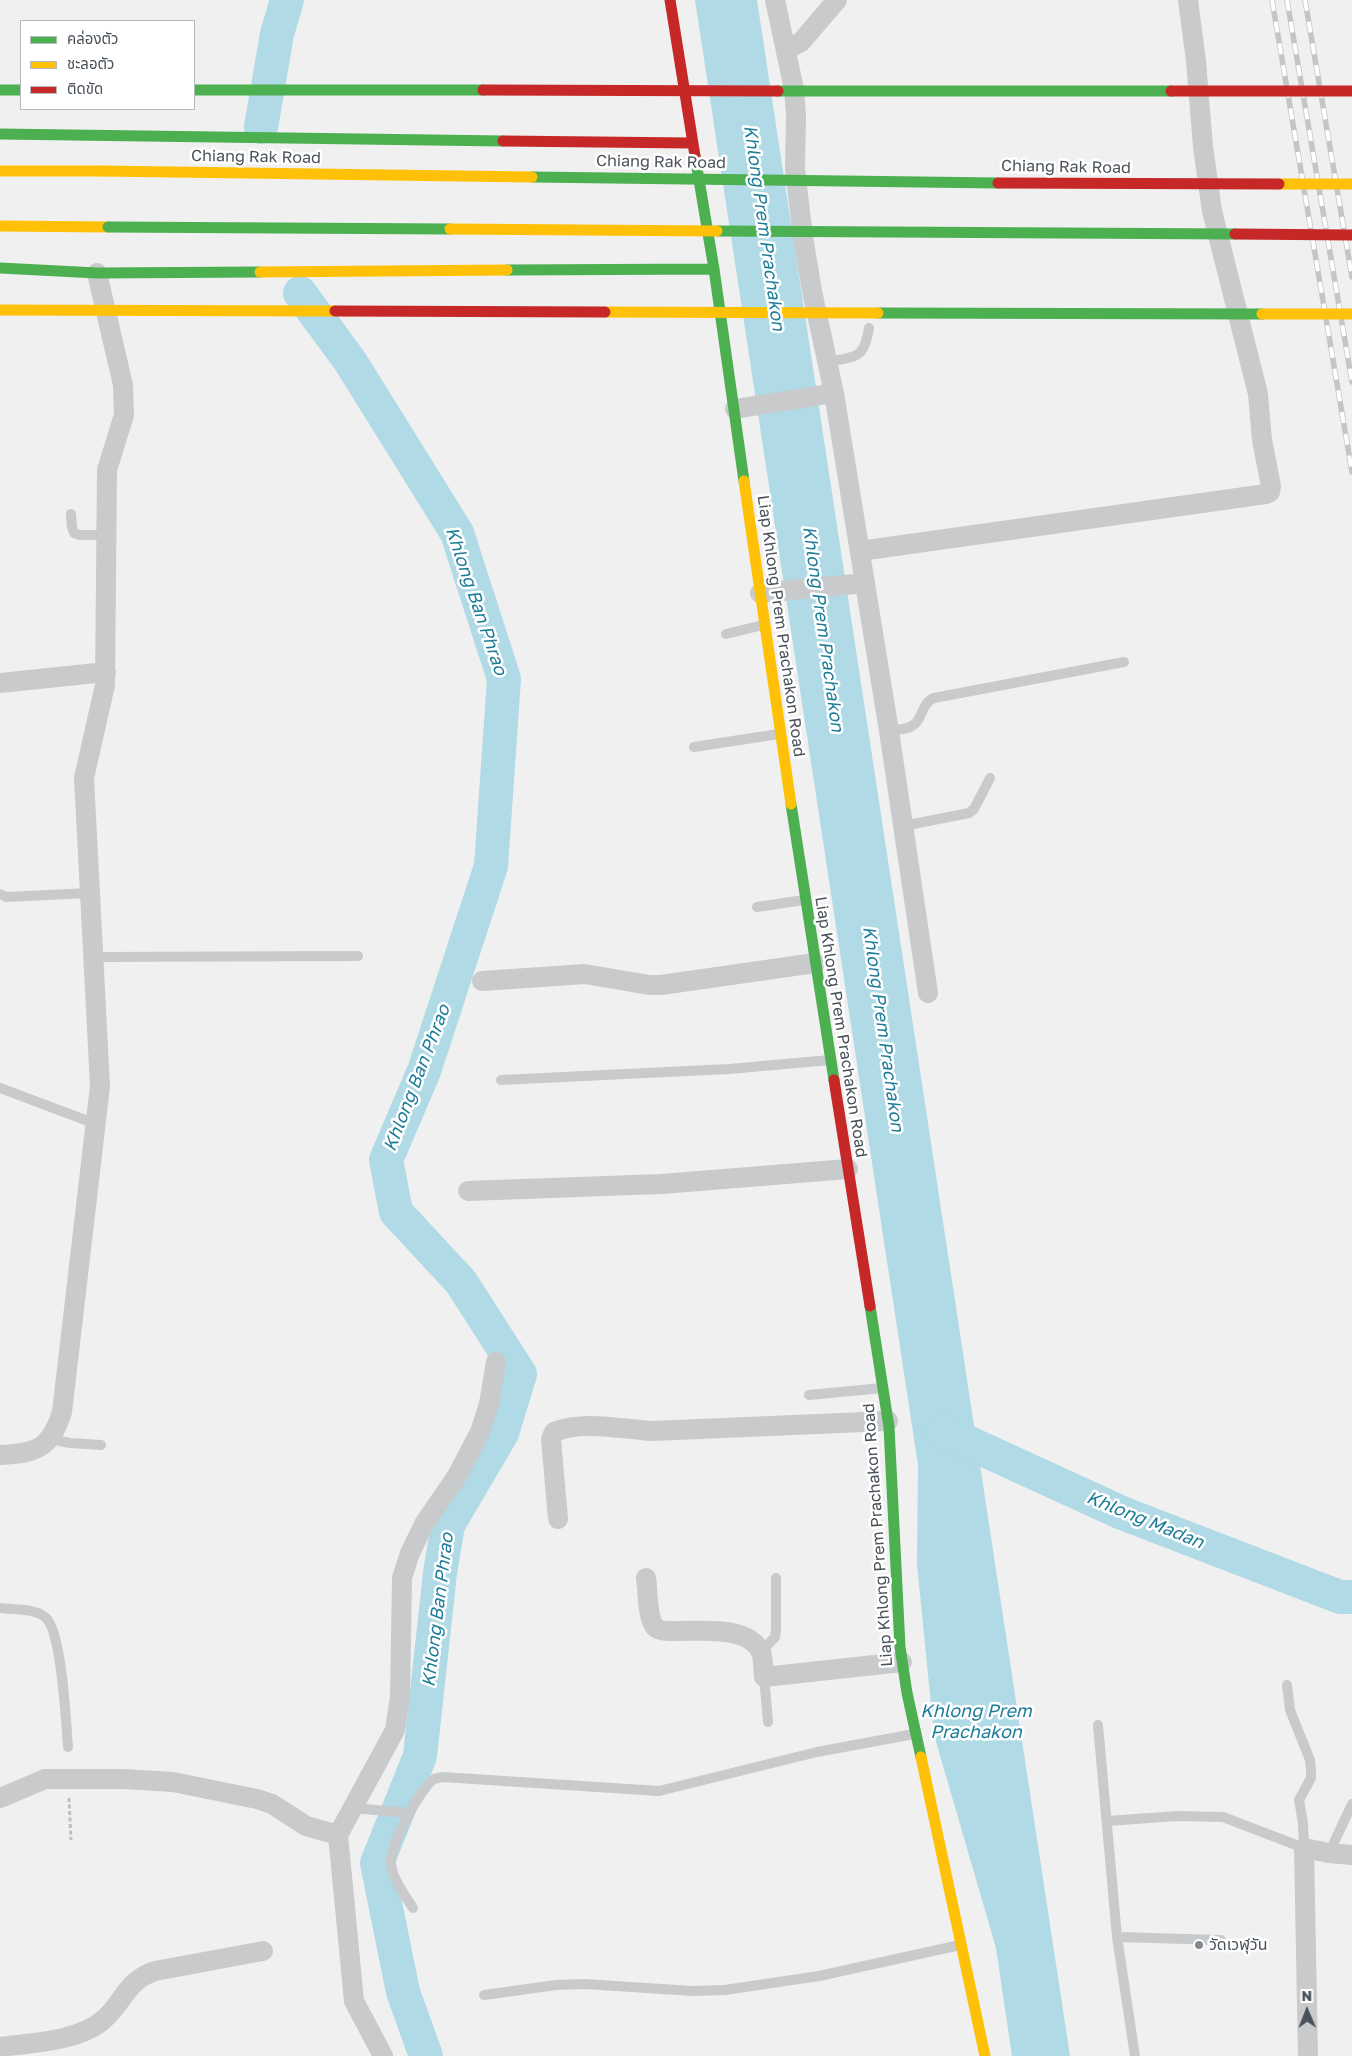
<!DOCTYPE html>
<meta charset="utf-8">
<style>
body{margin:0}
#map{position:relative;width:1352px;height:2056px;overflow:hidden;background:#f0f0f0;font-family:"Golos Text","Noto Sans Thai",sans-serif}
canvas{display:block}
.legend{position:absolute;left:20px;top:20px;width:175px;height:90px;box-sizing:border-box;background:#fff;border:1px solid #b6b9bd;margin:0;padding:6px 9px;list-style:none;font-size:15px;color:#49515a}
.legend li{display:flex;align-items:center;gap:10px;height:25px}
.legend b{width:25px;border:1px solid #b6b9bd}
.north{position:absolute;left:1282px;top:1986px;width:50px;height:50px;-webkit-text-stroke:4px #fff;paint-order:stroke;rotate:359deg;font-size:14px;font-weight:700;line-height:20px;text-align:center;color:#49515a}
.north::after{content:'';display:block;margin:auto;width:18px;height:22px;background:#49515a;clip-path:polygon(50% 0,100% 100%,50% 72%,0 100%)}
</style>
<div id="map">
<canvas width="1352" height="2056"></canvas>
<ul class="legend">
<li><b style="height:6px;background:#4caf50"></b>คล่องตัว</li>
<li><b style="height:6px;background:#ffc107"></b>ชะลอตัว</li>
<li><b style="height:6px;background:#c62828"></b>ติดขัด</li>
</ul>
<div class="north">N</div>
</div>
<script>
const context = document.querySelector('canvas').getContext('2d');
context.lineJoin = 'round';
function fillPath(path, color) { context.fillStyle = color; context.fill(path, 'evenodd'); }
function strokePath(path, color, width, dash) { context.strokeStyle = color; context.lineWidth = width; context.lineCap = dash ? 'butt' : 'round'; context.setLineDash(dash || []); context.stroke(path); }
function write(font, color, halo, rows, align = 'center') {
  context.font = font + ' "Golos Text","Noto Sans Thai",sans-serif'; context.lineWidth = 5; context.setLineDash([]); context.textBaseline = 'middle'; context.strokeStyle = halo; context.fillStyle = color; for (const [text, x, y, turn = 0] of rows) {
    context.save(); context.translate(x, y); context.rotate((+turn || 0) * Math.PI / 180); context.textAlign = isNaN(turn) ? turn : align; if (halo) context.strokeText(text, 0, 0); context.fillText(text, 0, 0); context.restore();
  }
}
fillPath(new Path2D(`
 M695,0H757L1070,2056H1012L996,1948L934,1735L917,1564L918,1465Z`), '#b0dae6');
strokePath(new Path2D(`
 M261,127L277,34L287,0
 M300,293L350,361L457,533L504,679L491,866L424,1071L386,1160L396,1212L461,1282L520,1374L502,1433L448,1525L440,1573L420,1756L377,1863L403,1992L426,2056
 M943,1431L1122,1513L1340,1597H1352`), '#b0dae6', 34);
strokePath(new Path2D(`
 M69,1798L71,1840`), '#b7c1be', 3, [4, 2.5]);
strokePath(new Path2D(`
 M827,362C856,356 864,360 869,328
 M71,514L72,527L74,533L80,535H106
 M726,634L763,625
 M889,731C896,729 906,730 912,726C923,720 921,703 934,698L1124,662
 M694,747L779,734
 M903,826L969,813L974,809L990,778
 M0,894L6,897L90,893
 M757,907L804,900
 M94,957L358,956
 M501,1080L729,1069L830,1060
 M0,1088L96,1124
 M809,1395L882,1388
 M51,1439L70,1443L101,1445
 M0,1608C13,1610 34,1608 45,1617C62,1630 66,1723 68,1747
 M761,1652L775,1637L776,1630V1578
 M764,1677L768,1722
 M1098,1725L1117,1937L1135,2056
 M352,1808L410,1813
 M1107,1821L1177,1816L1223,1817L1304,1848L1303,1823L1299,1800L1311,1778V1771L1310,1760L1290,1710L1287,1685
 M1329,1853L1352,1804
 M413,1908C405,1895 393,1880 391,1864C389,1847 420,1788 434,1779C437,1778 439,1778 442,1777L659,1791L817,1752L914,1734
 M1117,1937L1221,1940
 M484,1995L556,1985L585,1984L693,1991L725,1990L819,1976L960,1945`), '#c8cacb', 10);
strokePath(new Path2D(`
 M775,0L794,89L796,115L795,169L803,237L812,291L834,393L889,731L928,993
 M786,50L801,42L837,0
 M735,409L834,393
 M860,551L1266,494L1270,492L1271,486L1262,440L1258,394L1212,211L1203,147L1196,61L1188,0
 M760,593L855,584L865,582
 M0,683L106,672
 M482,981L585,974L649,985H661L815,963
 M468,1191L662,1184L848,1169
 M0,1455C37,1453 50,1449 62,1412L100,1086L84,778L105,685L107,470L124,415L123,385L97,273
 M558,1519L551,1439L554,1432C582,1420 622,1429 652,1431L888,1421
 M646,1578C648,1590 647,1618 655,1627C660,1632 670,1631 677,1631C702,1631 746,1626 760,1650C764,1657 763,1669 764,1677L902,1662
 M0,1798L45,1779H124L173,1782L257,1799L272,1804L306,1826L338,1835
 M0,2047C30,2043 80,2041 103,2020C124,2003 125,1981 155,1971L263,1951
 M383,2056L354,2001L338,1835L395,1730L400,1697L402,1578L410,1553L424,1524L457,1476L480,1432L489,1404L496,1362
 M1308,2056L1304,1848L1329,1853L1352,1855`), '#c8cacb', 20);
strokePath(new Path2D(`
 M0,90H21
 M0,134L503,141
 M695,156L714,269L744,481
 M0,268L97,273L260,272
 M507,270L714,269
 M791,804L834,1080
 M870,1306L889,1427L900,1647L907,1693L921,1757`), '#4caf50', 11);
strokePath(new Path2D(`
 M0,171H101
 M0,226L108,227
 M260,272L507,270
 M744,481L791,804
 M921,1757L985,2056`), '#ffc107', 11);
strokePath(new Path2D(`
 M670,0L695,156
 M503,141L692,143
 M834,1080L870,1306`), '#c62828', 11);
const rail = new Path2D(`
 M1272,0L1352,472
 M1287,0L1352,382
 M1305,0L1352,277`);
strokePath(rail, '#c4c5c6', 5.5);
strokePath(rail, '#fff', 4, [11]);
strokePath(new Path2D(`
 M194,90H483
 M778,91H1171
 M532,177L998,183
 M108,227L450,229
 M717,231L1235,234
 M878,313L1262,314`), '#4caf50', 11);
strokePath(new Path2D(`
 M101,171L532,177
 M1279,184H1352
 M450,229L717,231
 M0,310L335,311
 M605,312L878,313
 M1262,314H1352`), '#ffc107', 11);
strokePath(new Path2D(`
 M483,90L778,91
 M1171,91H1352
 M998,183L1279,184
 M1235,234L1352,235
 M335,311L605,312`), '#c62828', 11);
for (const [x, y, r, color] of [
 [1199,1945,5,"#83898e"]
]) { const dot = new Path2D(); dot.arc(x, y, r, 0, 2 * Math.PI); context.fillStyle = color; context.fill(dot); strokePath(dot, '#fff', 2); }
write('16px', '#49515a', '#fff', [
 ["Chiang Rak Road",256,157,1],
 ["Chiang Rak Road",661,162,1],
 ["Chiang Rak Road",1066,167,1],
 ["Liap Khlong Prem Prachakon Road",781,626,82],
 ["Liap Khlong Prem Prachakon Road",841,1027,81],
 ["Liap Khlong Prem Prachakon Road",878,1535,-94]
]);
write('16px', '#49515a', '#fff', [
 ["วัดเวฬุวัน",1209,1945]
], 'left');
write('italic 18px', '#1d7d98', '#fff', [
 ["Khlong Prem Prachakon",764,228,82],
 ["Khlong Ban Phrao",476,601,71],
 ["Khlong Prem Prachakon",823,629,82],
 ["Khlong Prem Prachakon",883,1029,82],
 ["Khlong Ban Phrao",417,1078,-69],
 ["Khlong Madan",1145,1520,22],
 ["Khlong Ban Phrao",438,1610,-83],
 ["Khlong Prem",976,1711],
 ["Prachakon",976,1732]
]);
</script>
